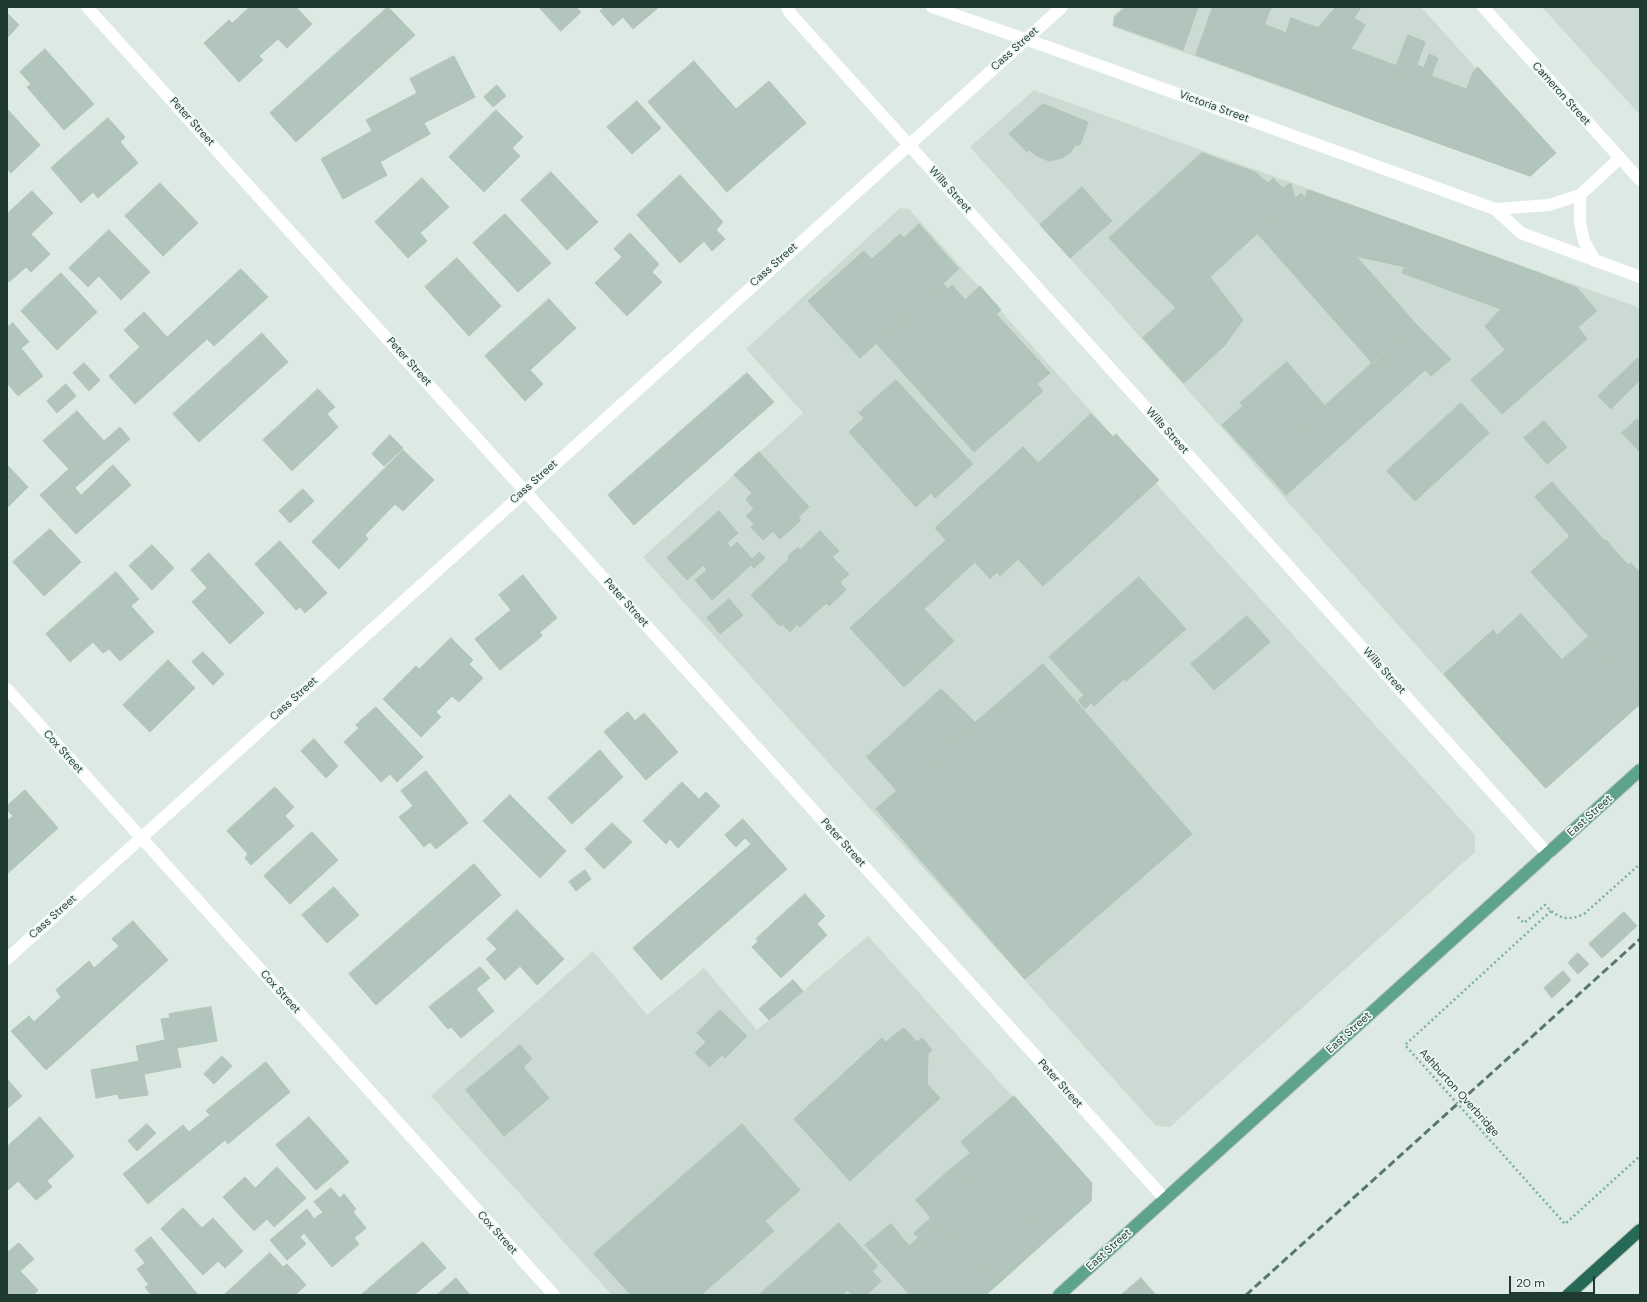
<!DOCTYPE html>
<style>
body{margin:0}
#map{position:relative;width:1647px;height:1302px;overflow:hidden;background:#ddeae3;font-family:"DM Sans",sans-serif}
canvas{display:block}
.frame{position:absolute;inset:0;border:8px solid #1e3a31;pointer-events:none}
.scale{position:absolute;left:1509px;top:1276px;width:86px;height:18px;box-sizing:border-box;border:2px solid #1e3a31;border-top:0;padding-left:5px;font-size:12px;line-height:14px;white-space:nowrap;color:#1e3a31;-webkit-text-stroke:3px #edf7f1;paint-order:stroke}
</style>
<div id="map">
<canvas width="1647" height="1302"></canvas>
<div class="frame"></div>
<div class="scale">20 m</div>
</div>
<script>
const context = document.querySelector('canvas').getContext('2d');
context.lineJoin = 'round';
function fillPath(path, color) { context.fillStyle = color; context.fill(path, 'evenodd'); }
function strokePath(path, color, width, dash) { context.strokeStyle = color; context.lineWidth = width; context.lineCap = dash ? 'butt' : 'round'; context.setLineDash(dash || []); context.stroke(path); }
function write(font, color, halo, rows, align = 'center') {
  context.font = font + ' "DM Sans",sans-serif'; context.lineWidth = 3.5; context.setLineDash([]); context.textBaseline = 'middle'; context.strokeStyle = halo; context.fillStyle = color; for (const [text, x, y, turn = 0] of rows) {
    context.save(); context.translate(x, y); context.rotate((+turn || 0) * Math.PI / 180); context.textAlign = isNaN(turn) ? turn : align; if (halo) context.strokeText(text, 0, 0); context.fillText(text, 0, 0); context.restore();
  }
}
fillPath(new Path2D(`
 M1123,7H1421L1553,154L1531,177L1113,27V16Z
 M1542,7H1640V115Z
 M1034,90L1640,308V705L1545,789L970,147Z
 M900,208L909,209L1195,527L1475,835V852L1170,1127L1156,1126L643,557L803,413L746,349Z
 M868,936L1091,1184V1201L987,1295H612L431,1096L593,951L647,1015L704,968L757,1030Z`), '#cbdad2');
const building = new Path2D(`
 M250,7H296L312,24L287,48L278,39L259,56L263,60L239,82L204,43L229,20L232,23Z
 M388,7L415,35L296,142L270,113Z
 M539,7H576L581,12L561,31Z
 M605,7H659L633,29L623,17L613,26L600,11Z
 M1126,7H1198L1183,50L1113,25L1115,19L1114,18Z
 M1213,7H1273L1270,10L1246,73L1196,55Z
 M1333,7H1361L1354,18L1365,25L1351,49L1339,64L1325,102L1296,91L1318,28L1335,8Z
 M7,13L19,25L7,38Z
 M1291,18L1318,28L1296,91L1246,73L1264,24L1286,33Z
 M1408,35L1425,42L1417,65L1424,68L1429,54L1438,58L1410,133L1376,121Z
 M45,49L94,104L64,130L27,87L31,84L20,72Z
 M1351,49L1397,66L1376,121L1325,102L1339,64Z
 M454,56L475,97L424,123L430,134L380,162L387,175L343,199L321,159L372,131L366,120L417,93L410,79Z
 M694,61L736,109L769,81L806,123L727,192L648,102Z
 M1478,67L1556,153L1530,176L1446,146L1473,72Z
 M1431,76L1466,89L1446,146L1410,133Z
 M497,85L506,96L493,107L484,97Z
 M637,101L661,128L632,154L607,127Z
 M1043,104L1088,122L1080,145H1075L1071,152L1062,158L1049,161L1039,157L1029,150L1027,152L1009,134Z
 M8,110L40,145L11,173L7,169Z
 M496,110L523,137L512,148L520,156L484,192L449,157Z
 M108,118L125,137L120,142L138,163L98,198L93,192L81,203L51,168Z
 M1202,153L1255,172L1142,273L1109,238Z
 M551,172L598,222L567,250L521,200Z
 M1255,172L1268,183L1273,178L1283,188L1291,183L1295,199L1176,308L1142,273Z
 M680,175L723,222L716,230L725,239L712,251L704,241L680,263L637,215Z
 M422,178L449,207L420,233L427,241L408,258L375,222Z
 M160,183L198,223L163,256L125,216Z
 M1082,187L1112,221L1070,258L1040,225Z
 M1308,190L1376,214L1360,257L1355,255L1416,324L1373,364L1257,233L1301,193L1305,198Z
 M32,191L53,213L31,234L50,254L31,272L26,267L9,282L7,280V214Z
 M505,214L551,263L518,292L473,243Z
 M1376,214L1539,273L1501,309L1402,273L1405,267L1360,257Z
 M919,224L959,269L860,358L808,301L864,251L872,259L900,234L904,238Z
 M109,230L150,272L121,300L99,276L88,287L69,268Z
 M630,233L659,264L652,272L662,282L627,316L595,283L622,257L614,249Z
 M457,258L501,306L469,336L425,287Z
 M241,269L268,297L214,346L207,339L135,404L109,376L140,347L124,330L144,312L167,337Z
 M61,273L97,312L57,350L21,311Z
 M1539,273L1577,288L1505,350L1485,326L1501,309Z
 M1210,277L1243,320L1224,346L1184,383L1143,338Z
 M943,283L948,289L952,285L965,300L980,286L1001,310L996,314L1050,373L1037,384L1043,391L974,452L876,343Z
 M1577,288L1597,311L1578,327L1587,339L1502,414L1471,380Z
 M549,299L576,328L530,370L543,384L525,401L485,356Z
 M13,323L29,342L21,348L43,376L18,396L7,383V328Z
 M1416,324L1451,359L1431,376L1425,370L1406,387L1378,358Z
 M262,333L288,362L199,442L173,414Z
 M1378,358L1406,387L1286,495L1259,465Z
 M1638,358L1640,360V380L1611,409L1598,396Z
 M1287,362L1325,406L1259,465L1222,425L1243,406L1240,403Z
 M84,363L100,380L89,391L73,373Z
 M747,373L774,402L634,525L608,495Z
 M896,380L973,464L935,498L931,493L916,507L849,432L864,418L859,413Z
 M66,384L76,396L57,413L47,401Z
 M318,389L335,407L327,414L338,427L292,471L263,440Z
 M1461,403L1489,433L1415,501L1387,471Z
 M77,411L104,441L120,427L130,439L52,508L40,495L69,469L43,441Z
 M1091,414L1113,437L1116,434L1159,480L1043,586L1018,559L1000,576L997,572L990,579L975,562L924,609L954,641L904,687L850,628L946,540L935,528L1023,447L1038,463Z
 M1637,419L1640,422V450L1639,451L1622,433Z
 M1544,421L1567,447L1547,464L1524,438Z
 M390,435L403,448L384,466L372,454Z
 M403,450L434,480L403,511L395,504L365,535L368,539L339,569L312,542Z
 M759,452L809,507L798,517L801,520L780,539L773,531L763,540L751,527L754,524L746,516L754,509L746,499L752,493L734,475Z
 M7,465L28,487L7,508Z
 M113,465L131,485L76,534L52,508L75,488L81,495Z
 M1552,482L1605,541L1606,540L1628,565L1631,563L1640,573L1639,692L1531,572L1570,536L1535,497Z
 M303,489L314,501L290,523L279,511Z
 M719,511L738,533L727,543L731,548L737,542L752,559L759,552L765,558L754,568L751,565L712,600L695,580L707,570L703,565L687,580L667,558Z
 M50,529L81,562L44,596L13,562Z
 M820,531L839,551L832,557L849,574L840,582L846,590L829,606L826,603L800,627L797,624L790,632L782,624L780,626L751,595L789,559L788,556L798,547L800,550Z
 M280,541L327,593L305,613L300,607L296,610L255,564Z
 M152,545L174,568L152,590L129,566Z
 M209,553L264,613L230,644L192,602L207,588L191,570Z
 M116,572L139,599L131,606L154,632L120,661L109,649L103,653L93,642L70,662L46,634Z
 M523,575L557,618L540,632L542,636L500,670L475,639L511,610L499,595Z
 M1139,577L1186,629L1126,681L1124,679L1094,706L1091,703L1085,709L1078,700L1084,695L1049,657Z
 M729,599L743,615L720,634L707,618Z
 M1521,614L1562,660L1489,725L1444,674L1493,630L1497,635Z
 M1247,616L1270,642L1214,690L1191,664Z
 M1588,637L1640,693V704L1546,788L1489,725Z
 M451,638L473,660L469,664L483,678L459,702L452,696L436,712L441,717L421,737L383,699L416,666L419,669Z
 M203,652L224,674L213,685L192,662Z
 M168,660L195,688L150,732L123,705Z
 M1043,664L1192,834L1025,979L876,809Z
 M941,689L976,723L897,791L867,757Z
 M376,707L423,757L397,782L390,774L381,782L344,742L359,728L356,725Z
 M628,712L635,721L644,713L678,752L646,780L604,732Z
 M314,739L338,766L326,778L301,751Z
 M600,750L623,777L572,824L548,798Z
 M426,771L468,823L436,849L430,842L424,847L399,817L413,806L401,791Z
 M682,782L699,799L706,792L720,806L678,848L670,839L666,844L643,821Z
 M275,787L294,807L285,816L294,826L251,865L245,858L248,854L227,831Z
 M25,790L58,828L7,874V821L13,816L7,810V806Z
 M510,795L566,851L540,878L483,821Z
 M743,819L787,869L661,980L633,948L751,844L745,838L736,847L725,835Z
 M612,823L632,842L604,869L585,849Z
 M312,832L338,860L290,904L264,876Z
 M474,864L501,895L376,1005L349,974Z
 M585,870L591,879L576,891L569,882Z
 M334,887L359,915L327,943L302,915Z
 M805,894L825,916L817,924L827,935L781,978L752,947L758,941L756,939Z
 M517,910L564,959L537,985L520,966L505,980L486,959L497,949L487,939Z
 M1624,912L1637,926L1602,958L1589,944Z
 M133,921L168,960L46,1070L11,1031L29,1016L34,1022L61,997L56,990L89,961L94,968L119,946L112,939Z
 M1578,953L1589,964L1578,974L1568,963Z
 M480,967L490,978L476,989L494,1011L461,1038L451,1027L448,1029L429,1007Z
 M1563,971L1571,980L1552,998L1544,988Z
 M793,980L803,991L769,1020L759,1009Z
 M211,1007L217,1041L177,1048L181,1067L144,1074L148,1095L119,1099L118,1094L96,1098L91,1070L139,1061L136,1046L165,1040L161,1019L170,1018L169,1014Z
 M720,1010L747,1036L725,1058L722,1055L710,1067L695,1053L706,1042L697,1033Z
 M904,1028L917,1042L922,1038L932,1050L928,1054L927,1084L940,1098L850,1181L794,1119L882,1038L885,1042Z
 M520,1045L532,1059L523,1067L549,1098L504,1136L466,1090Z
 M222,1056L232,1066L214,1084L204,1074Z
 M266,1062L290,1092L228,1144L225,1140L148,1204L123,1174L183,1125L189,1132L210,1115L206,1111Z
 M7,1079L22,1096L7,1109Z
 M1014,1096L1092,1183L1091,1201L1048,1239L961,1142Z
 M40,1117L74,1156L47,1181L52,1187L36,1200L18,1181L7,1191V1147Z
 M309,1117L349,1162L316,1190L276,1145Z
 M147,1124L156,1133L137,1151L128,1141Z
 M742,1124L800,1190L765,1221L774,1231L701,1295H631L594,1254Z
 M971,1153L1048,1239L1031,1254L952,1168Z
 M277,1167L306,1198L274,1227L267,1219L254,1231L223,1197L245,1177L255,1188Z
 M952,1168L1031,1254L997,1285L931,1218L916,1200Z
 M331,1188L340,1198L344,1194L356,1209L353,1212L366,1228L354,1238L359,1244L332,1267L304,1233L300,1237L306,1244L287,1260L270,1240L307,1209L314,1219L323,1212L314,1202Z
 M183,1208L202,1228L213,1218L243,1251L225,1268L218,1261L203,1275L161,1229Z
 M931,1218L997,1285L985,1295H970L914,1233Z
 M839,1223L878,1266L872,1271L881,1281L867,1295H852L848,1290L842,1295H759Z
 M891,1224L909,1246L918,1238L970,1295H910L865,1245Z
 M151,1237L198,1295H151L145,1287L149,1285L137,1269L145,1263L135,1250Z
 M423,1242L446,1268L414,1295H361Z
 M19,1243L34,1259L20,1271L38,1290L34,1294L35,1295H7V1253Z
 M270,1253L283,1267L287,1264L306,1285L295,1295H224Z
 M456,1278L470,1295H437Z
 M1141,1278L1156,1295H1121Z`);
fillPath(building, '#b2c5bc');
strokePath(building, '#afc4ba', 1);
const major = new Path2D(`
 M1059,1295L1640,770`);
const highway = new Path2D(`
 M1568,1295L1640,1230`);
strokePath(major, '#bcc4c1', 14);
strokePath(highway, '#bcc4c1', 14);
strokePath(new Path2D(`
 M1518,917L1524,923L1545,905C1557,918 1567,922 1584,914L1640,864`), '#7bb09c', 2.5, [2, 3]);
strokePath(new Path2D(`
 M87,7L1165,1199
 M787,7L790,13L1548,854
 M932,7L1059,51L1495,209L1521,233L1640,277
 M1483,7L1640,180
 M1580,195V223L1584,241L1595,261
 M1495,209L1549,205L1580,195L1620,158
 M7,689L554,1295
 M7,959L1062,7`), '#fff', 12);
strokePath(major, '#5ea38d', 12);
strokePath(highway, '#276957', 12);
strokePath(new Path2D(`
 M1246,1295L1640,939`), '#57776c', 3, [8, 4]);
strokePath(new Path2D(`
 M1551,911L1405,1045L1565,1224L1640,1156`), '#7bb09c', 2.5, [2, 3]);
write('11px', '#1e3a31', '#edf7f1', [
 ["Cass Street",1015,49,-42],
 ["Cameron Street",1561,94,48],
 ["Victoria Street",1214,107,20],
 ["Peter Street",192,122,48],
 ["Wills Street",950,190,48],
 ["Cass Street",774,265,-42],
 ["Peter Street",409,362,48],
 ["Wills Street",1167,431,48],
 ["Cass Street",534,482,-42],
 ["Peter Street",626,603,48],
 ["Wills Street",1384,671,48],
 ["Cass Street",294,699,-42],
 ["Cox Street",63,752,48],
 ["East Street",1590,816,-42],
 ["Peter Street",843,843,48],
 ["Cass Street",53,917,-42],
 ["Cox Street",280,992,48],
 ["East Street",1349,1033,-42],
 ["Peter Street",1060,1084,48],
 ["Ashburton Overbridge",1459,1093,48],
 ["Cox Street",497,1233,48],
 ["East Street",1109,1250,-42]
]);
</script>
